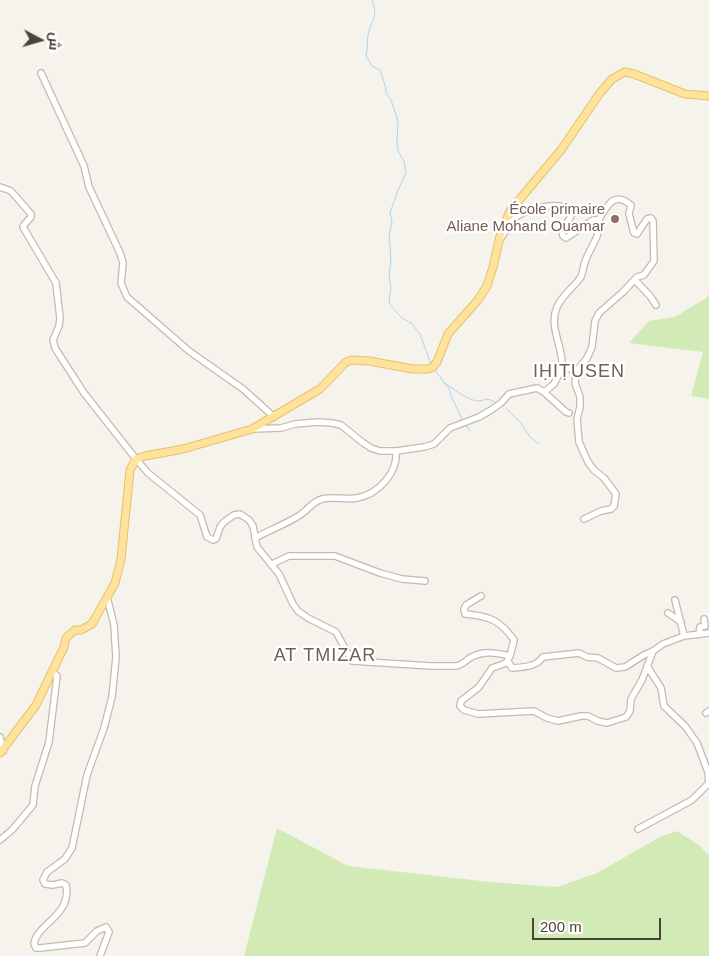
<!DOCTYPE html>
<meta charset="utf-8">
<style>
body{margin:0}
#map{position:relative;width:709px;height:956px;overflow:hidden;background:#f6f3ec;font-family:Helvetica,Cairo,sans-serif}
canvas{display:block}
.north{position:absolute;left:15px;top:15px;width:50px;height:50px;-webkit-text-stroke:4px #fff;paint-order:stroke;rotate:96deg;font-size:14px;font-weight:700;line-height:20px;text-align:center;color:#4b4439}
.north::after{content:'';display:block;margin:auto;width:18px;height:22px;background:#4b4439;clip-path:polygon(50% 0,100% 100%,50% 72%,0 100%)}
.scale{position:absolute;left:532px;top:918px;width:129px;height:22px;box-sizing:border-box;border:2px solid #4b4439;border-top:0;padding-left:6px;font-size:15px;line-height:18px;white-space:nowrap;color:#4b4439;-webkit-text-stroke:4px #fff;paint-order:stroke}
</style>
<div id="map">
<canvas width="709" height="956"></canvas>
<div class="north">ش</div>
<div class="scale">200 m</div>
</div>
<script>
const context = document.querySelector('canvas').getContext('2d');
context.lineJoin = 'round';
function fillPath(path, color) { context.fillStyle = color; context.fill(path, 'evenodd'); }
function strokePath(path, color, width, dash) { context.strokeStyle = color; context.lineWidth = width; context.lineCap = dash ? 'butt' : 'round'; context.setLineDash(dash || []); context.stroke(path); }
function write(font, color, halo, rows, align = 'center') {
  context.font = font + ' Helvetica,sans-serif'; context.lineWidth = 4.5; context.setLineDash([]); context.textBaseline = 'middle'; context.strokeStyle = halo; context.fillStyle = color; for (const [text, x, y, turn = 0] of rows) {
    context.save(); context.translate(x, y); context.rotate((+turn || 0) * Math.PI / 180); context.textAlign = isNaN(turn) ? turn : align; if (halo) context.strokeText(text, 0, 0); context.fillText(text, 0, 0); context.restore();
  }
}
fillPath(new Path2D(`
 M709,294V399L691,396L703,352L629,343L649,321L675,317L706,298Z
 M277,828L348,866L491,882L557,887L597,873L660,837L677,831L699,845L709,855V956H244Z`), '#d2eab5');
strokePath(new Path2D(`
 M372,0C379,17 371,20 368,35C367,42 368,49 366,56L372,66L380,70C382,78 386,85 386,93L391,100L398,121L397,143L398,151L404,161L406,173L398,190L390,213L392,222L389,235L391,259L389,277L391,287L389,303L391,306L402,318L411,323L420,334L431,364
 M435,370L449,389L452,398L463,421
 M444,383C452,388 468,400 477,401C486,401 486,396 496,403
 M507,409L521,423L530,437L539,444
 M466,425L470,431`), '#a9d4f2', 1);
const minor = new Path2D(`
 M41,73L84,166L89,187L120,253L123,263L121,283L127,297L189,351L243,389L274,417
 M0,187L11,191L31,214V217L24,225L23,227L56,283L60,318L59,326L53,340L55,348L84,393L136,459L148,473L200,515L207,537L213,540L216,539L220,527L224,522L234,515L240,514L249,520L253,526L257,547L279,574L293,604L298,611L308,618L336,632L352,661L431,666H456C462,665 465,661 470,658C483,650 497,653 510,656
 M501,238C505,232 510,223 515,218C525,209 561,200 571,211L572,214L562,232L563,236L566,238L593,220H597L599,222C601,236 589,249 585,262C583,267 583,272 581,277C573,288 563,294 557,307C548,328 564,347 562,368H568L576,372L575,383L580,397V407L577,419L579,442L588,462L594,470L604,478L616,494L614,506L611,509L601,511L584,519
 M635,280L650,296L656,305
 M576,372L587,358L592,347L595,321L599,313L623,292L637,277L644,275L654,261L653,221L651,218L647,219L637,234L634,233L629,214L631,205C613,190 607,207 598,221
 M544,392L566,412L569,413
 M252,429L281,428L295,424L318,422L332,423L341,425L362,442L371,448L380,451H396C398,472 379,494 357,498C346,500 333,496 322,499C313,501 308,510 300,515C286,524 270,530 255,538
 M396,451L424,447L434,444L450,428L479,417L491,410L501,403L509,394L537,388L544,392L554,384L562,368
 M272,564L289,556H335L380,573L402,579L425,581
 M481,596L466,605L464,609L465,614C489,616 500,620 514,640L510,656L506,663L492,668L479,687L461,701L460,706L464,710L478,714L534,711L547,718L558,721L581,716H588L598,721L607,723L626,717L630,711L631,699L642,680L653,651L663,644L684,636L709,633
 M675,600L684,636
 M668,613L681,622
 M699,634L700,627L705,626L704,619
 M506,663H509L512,668C524,667 536,667 543,657L579,653L587,657L598,658L616,668L625,667L644,655L653,651
 M647,666L661,688L664,706L685,726L697,743L708,772L709,785
 M706,713L709,711
 M0,737L3,751
 M638,829L692,800L709,783
 M0,840L12,830L33,805L35,786L49,742L57,676L53,672
 M100,956L109,932L106,927L97,931L85,943L40,948H36L34,944C36,924 72,916 66,885L62,883L53,885L45,884L43,880L47,872L65,859L72,848L87,775L104,728L112,697L116,657L114,625L107,597`);
const major = new Path2D(`
 M0,753L36,705L64,647L66,638L75,630H81L92,624L115,583L121,559L130,470L136,459L145,456L183,449L252,429L320,389L346,362L352,360L369,361L413,369H428L433,367L437,362L448,334L478,300L487,286L493,267L501,232L510,211L561,150L600,93L612,79L625,72L634,74L685,94L709,96`);
strokePath(minor, '#c2bbae', 8);
strokePath(major, '#e6c16a', 9);
strokePath(minor, '#fff', 5.5);
strokePath(major, '#ffe39c', 7);
for (const [x, y, r, color] of [
 [615,219,5,"#8d6e63"]
]) { const dot = new Path2D(); dot.arc(x, y, r, 0, 2 * Math.PI); context.fillStyle = color; context.fill(dot); strokePath(dot, '#fff', 2); }
write('15px', '#785e54', '#fff', [
 ["École primaire",605,210],
 ["Aliane Mohand Ouamar",605,227]
], 'right');
context.letterSpacing = '1px';
write('18px', '#6e6250', '#fff', [
 ["IḤIṬUSEN",579,372],
 ["AT TMIZAR",325,656]
]);
context.letterSpacing = '0px';
</script>
